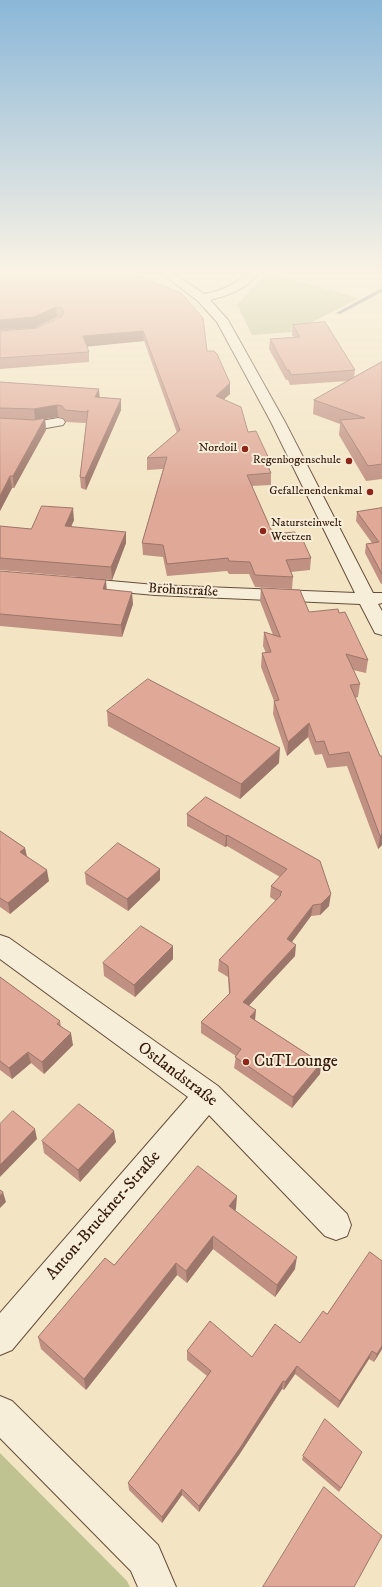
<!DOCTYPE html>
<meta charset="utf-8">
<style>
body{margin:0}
canvas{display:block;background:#f3e5c4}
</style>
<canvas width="382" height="1587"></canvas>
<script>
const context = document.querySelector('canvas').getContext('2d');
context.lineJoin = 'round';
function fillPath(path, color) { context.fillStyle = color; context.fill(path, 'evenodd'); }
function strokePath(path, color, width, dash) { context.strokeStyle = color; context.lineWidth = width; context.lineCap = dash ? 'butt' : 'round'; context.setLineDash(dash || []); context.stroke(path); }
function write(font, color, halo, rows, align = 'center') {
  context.font = font + ' "IM FELL DW Pica",serif'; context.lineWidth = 4; context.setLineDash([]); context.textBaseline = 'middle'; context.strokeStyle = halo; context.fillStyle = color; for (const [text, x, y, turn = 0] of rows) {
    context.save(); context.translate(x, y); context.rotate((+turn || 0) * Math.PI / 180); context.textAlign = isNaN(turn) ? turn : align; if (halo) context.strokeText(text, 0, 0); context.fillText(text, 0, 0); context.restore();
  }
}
fillPath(new Path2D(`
 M267,273L359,298L293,332L252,335L237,305Z
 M0,1453L127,1581L130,1587H0Z`), '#bfc391');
fillPath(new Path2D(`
 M380,289H382V292L340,314L336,313Z`), '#767b78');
const minor = new Path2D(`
 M161,273H174L204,294C221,291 235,285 247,273H259C247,289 229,295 210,300L228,320L285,422L373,593H382V603L378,604L382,611V635L375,633L360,604L155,595L77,588L71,587L68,583L71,579L77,578L155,585L355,593L271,422L217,322L198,301Z
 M58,418L63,419L65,422L63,425L35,430L0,428V420L35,422Z
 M0,935L9,938L218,1086L347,1214L351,1225L347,1236L336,1240L325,1236L209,1115L12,1350L0,1355V1313L188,1097L0,959Z
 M0,1396L12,1401L158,1545L176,1587H138L131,1571L0,1438Z`);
strokePath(minor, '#654d3a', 2);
fillPath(minor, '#f7eed9');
fillPath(new Path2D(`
 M0,273L207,351L230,383V394L224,399L270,461L269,468L271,473V485L251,486L273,534L297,537L311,558L310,570L291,572L293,577L292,589L255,587L249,574H229L227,571L167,576L163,557L143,555L142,543L163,469L147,470V458L177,433L144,341L87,346L89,352V362L0,369V331L37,328L60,317H57L35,328L0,330Z
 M293,325L355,370L354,377L382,362V479L366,481L339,435L340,424L313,414L314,400L348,381L290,385L288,380H286L269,349L270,339L294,337L292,335Z
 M0,382L99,397L121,399V410L86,490L81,488L80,477L86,423L66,422L63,418L58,417L45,419L46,430L14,488H12L0,511Z
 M382,508V583L381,584L365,553L366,544L372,543L356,521L357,512Z
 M74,520L71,527L126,543L112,580L0,570V526L31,529Z
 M0,571L107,590L133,604L122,637L0,626Z
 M261,588L309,612L339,613L368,660L366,673L353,670L360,684L358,697L355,698L380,756H382V845L378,849L347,766L327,768L322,754L315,755L308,737L287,756L273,714L274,701L261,667L262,653H266L263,646L264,632L273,635L260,601Z
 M107,711L279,763L240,799L108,726Z
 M206,797L329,906L320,915L311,916L292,942L295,956L249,1005L255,1020L321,1063L320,1074L292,1108L234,1068L236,1056L201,1033V1022L229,994L228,977L218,971L219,960L276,901L270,897L271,886L280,877L227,846L225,847L187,826V814Z
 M0,831L25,848L27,856L49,881L10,914L0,907Z
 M85,873L160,880L128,911L86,884Z
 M173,959L135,997L104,976L103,963Z
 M0,977L60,1021L61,1026L73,1045L44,1074L31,1063L12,1079L0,1070Z
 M42,1141L116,1142L80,1182L44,1153Z
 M236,1209L235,1210L295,1269L275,1297L213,1249L187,1283L177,1275L86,1390L41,1349L38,1337L114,1265Z
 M382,1261V1349L374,1362L369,1359L338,1408L295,1374L284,1390L282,1389L239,1455L199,1512L182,1495L162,1523L129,1490L128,1483L207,1376L187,1360V1351L252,1357L300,1343L327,1314Z
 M303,1456H360L339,1492L302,1460Z`), '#c09082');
fillPath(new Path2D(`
 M56,307L57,317L35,328L0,330V320Z
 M143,331L144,341L84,347L83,336Z
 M230,383V394L215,407L216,396Z
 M99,389L100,400L95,397Z
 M121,399V410L86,490L85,478Z
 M57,405L58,417L45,419L46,430L14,488L13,476L35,420L34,409Z
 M10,476L12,488L0,511V496Z
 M73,508L74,520L66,538L65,526Z
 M126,532V543L112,580L111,567Z
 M106,580L107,592L103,589Z
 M132,592L133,604L122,637L121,625Z
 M309,723L308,737L287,756L288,742Z
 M280,748L279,763L240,799L241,784Z
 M382,834V845L378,849L380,836Z
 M227,835V846L225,847L226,836Z
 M25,848L27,859L20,852Z
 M160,869V880L128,911L127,899Z
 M47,870L49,881L10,914L8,903Z
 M331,894L329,906L320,915L321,904Z
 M313,905L311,916L286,950L287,939Z
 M296,945L295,956L243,1012V1002Z
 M173,946V959L135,997L134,985Z
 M256,1010L255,1021L250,1017Z
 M71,1033L73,1045L44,1074L42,1062Z
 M28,1052L31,1063L12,1079L9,1068Z
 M321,1063L320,1074L292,1108L293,1097Z
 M35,1129L37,1139L0,1177V1165Z
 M114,1131L116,1142L80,1182L78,1170Z
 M3,1192L6,1202L0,1208V1196Z
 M237,1196L236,1209L229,1219V1206Z
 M213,1236V1249L187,1283L186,1271Z
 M297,1257L295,1269L275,1297L277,1285Z
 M176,1263L177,1275L86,1390L84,1379Z
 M382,1346V1349L374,1362L377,1354Z
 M372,1351L369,1359L338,1408L340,1401Z
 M297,1366L295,1374L284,1390L285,1382Z
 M283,1381L282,1389L239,1455L199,1512V1506Z
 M362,1452L360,1456L339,1492L341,1488Z
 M182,1489V1495L162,1523V1517Z`), '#9c766a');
const building = new Path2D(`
 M0,273H131L181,293L203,318L207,351H214L217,354L230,383L216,396L241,407L248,432L256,431L270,461L266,462L271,473L247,475L273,534L295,532L297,537L301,536L311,558L286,560L293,577L255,575L250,562L229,561L228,558L167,564L163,545L142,543L167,457L147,458L180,430L143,331L83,336L89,352L0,358V331L37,328L62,316L64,313L62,308L56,307L34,317L0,320Z
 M325,322L355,370L291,375L289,370H287L270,339L300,337L293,325Z
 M382,362V464L368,466L340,420L365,418L314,400Z
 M0,382L99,389L95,397L121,399L85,478L80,477L88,410L87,412L65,410L62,406L57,405L34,409L0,408Z
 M0,418L34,420L45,418L13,476H10L0,496Z
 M42,506L73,508L65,526L126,532L111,567L0,558V526L31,529Z
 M382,508V574L366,544L379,542L357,512Z
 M0,571L106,580L103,589L132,592L121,625L0,614Z
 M261,588L300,590L309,612L338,609L339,613L345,612L368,660L346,654L360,684L350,685L380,756H382V834L380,836L349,752L329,755L324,741L316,742L309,723L288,742L274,701L279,700L262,653L271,652L264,632L280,637Z
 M148,679L280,748L241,784L107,711Z
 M206,797L320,861L331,894L321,904L313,905L287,939L296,945L243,1002L256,1010L250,1017L321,1063L293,1097L235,1057L241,1049L201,1022L230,993L228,966L219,960L281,895L280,894L282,892L271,886L287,869L227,835L226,836L187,814Z
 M0,831L25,848L20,852L47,870L8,903L0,898Z
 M118,843L160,869L127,899L85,873Z
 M141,926L173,946L134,985L103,963Z
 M0,977L60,1021L57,1024L71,1033L42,1062L28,1052L9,1068L0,1061Z
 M79,1104L114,1131L78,1170L42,1141Z
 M13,1111L35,1129L0,1165V1124Z
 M198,1166L237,1196L229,1206L297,1257L277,1285L213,1236L186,1271L176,1263L84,1379L38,1337L105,1258L114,1265Z
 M0,1190L3,1192L0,1196Z
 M370,1252L382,1261V1346L377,1354L372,1351L340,1401L297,1366L285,1382L283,1381L240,1448L199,1506L182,1489L162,1517L128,1483L211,1371L187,1351L210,1321L252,1357L275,1324L300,1343L323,1311L327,1314Z
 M325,1419L362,1452L341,1488L303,1456Z
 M324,1487L382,1536L354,1587H263Z`);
fillPath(building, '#dfa897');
strokePath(building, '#9c766a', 1);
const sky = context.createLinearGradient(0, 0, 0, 495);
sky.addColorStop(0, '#8bb7d8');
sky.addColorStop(0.55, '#faf3e4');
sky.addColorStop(1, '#faf3e400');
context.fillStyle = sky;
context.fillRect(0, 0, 382, 495);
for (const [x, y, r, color] of [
 [245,449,4,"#8f2418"],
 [349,461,4,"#8f2418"],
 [370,492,4,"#8f2418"],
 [263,531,4,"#8f2418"],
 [246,1062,4,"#8f2418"]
]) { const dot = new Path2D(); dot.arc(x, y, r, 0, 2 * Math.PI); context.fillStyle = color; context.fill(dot); strokePath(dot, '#f7eed9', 1.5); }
write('12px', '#361a0c', '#f7eed9', [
 ["Nordoil",237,449],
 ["Regenbogenschule",341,461],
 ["Gefallenendenkmal",362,492],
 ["Natursteinwelt",271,524,"left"],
 ["Weetzen",271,538,"left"]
], 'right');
write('14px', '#361a0c', '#f7eed9', [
 ["Bröhnstraße",183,591,3]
]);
write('17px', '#361a0c', '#f7eed9', [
 ["CuTLounge",254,1062]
], 'left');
write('17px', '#361a0c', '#f7eed9', [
 ["Ostlandstraße",177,1075,37],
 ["Anton-Bruckner-Straße",104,1216,-49]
]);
</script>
